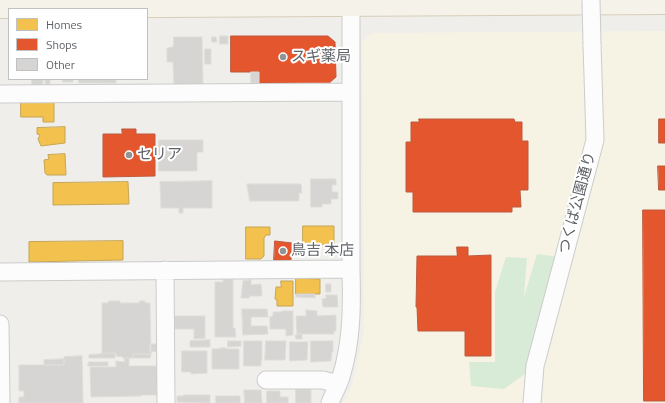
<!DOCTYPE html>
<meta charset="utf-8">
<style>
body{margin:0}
#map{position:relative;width:665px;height:403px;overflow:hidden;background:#efeeea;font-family:"Titillium Web",sans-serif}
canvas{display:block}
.legend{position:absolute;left:8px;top:8px;width:140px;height:72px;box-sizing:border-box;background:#fff;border:1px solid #bfc1c3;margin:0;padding:5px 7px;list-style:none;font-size:12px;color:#5f6368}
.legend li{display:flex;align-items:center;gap:8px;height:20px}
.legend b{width:20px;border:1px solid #bfc1c3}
</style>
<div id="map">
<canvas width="665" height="403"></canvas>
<ul class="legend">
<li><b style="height:11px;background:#f2c14e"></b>Homes</li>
<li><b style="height:11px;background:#e4572e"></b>Shops</li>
<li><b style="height:11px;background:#d6d5d3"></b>Other</li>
</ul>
</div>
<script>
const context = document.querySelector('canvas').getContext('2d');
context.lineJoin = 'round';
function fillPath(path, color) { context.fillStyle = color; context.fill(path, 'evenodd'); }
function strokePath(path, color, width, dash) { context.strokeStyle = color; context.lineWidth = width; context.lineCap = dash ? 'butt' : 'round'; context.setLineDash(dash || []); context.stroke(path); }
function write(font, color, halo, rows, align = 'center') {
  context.font = font + ' "Titillium Web","Noto Sans JP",sans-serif'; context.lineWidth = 4; context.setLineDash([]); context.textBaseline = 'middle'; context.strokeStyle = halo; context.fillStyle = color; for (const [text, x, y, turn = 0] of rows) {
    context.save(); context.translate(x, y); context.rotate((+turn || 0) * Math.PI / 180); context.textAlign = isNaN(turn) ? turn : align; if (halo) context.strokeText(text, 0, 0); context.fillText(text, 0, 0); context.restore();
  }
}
fillPath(new Path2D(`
 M665,31V403H343L353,382L364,330L362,41L372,33Z`), '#f7f3e4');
fillPath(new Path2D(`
 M537,254L559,257L529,371L504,389L471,386L469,362H495V292L506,257L527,258L524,297Z`), '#d8ebd6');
const homes = new Path2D(`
 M21,101H54V122H43V117H21Z
 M65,127V143L41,146L38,139L40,135L37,134V128Z
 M65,154L66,175H47L45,173L44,160L49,159L48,155Z
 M128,182L129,204L53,205V183Z
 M303,226H334V244L303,245Z
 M246,227H270V235H266L264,238V256L261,259H246Z
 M123,241V260L29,262V242Z
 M296,278L320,279V294H296Z
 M281,281H293V306H277V300L275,299L276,287H281Z`);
fillPath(homes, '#f2c14e');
strokePath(homes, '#c6a556', 1);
const shops = new Path2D(`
 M231,36H328L335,42L336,77L328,84L259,83V72H231Z
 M419,119H514L515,122H522V141H528V190H520L521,207H512V212H413V192H406V142H411V122H419Z
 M659,119H665V143H659Z
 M122,129H136V134H155V176L103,177V134H122Z
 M658,166H665V190H659Z
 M643,210H665V401H644Z
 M275,241L292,243L291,260H288L287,261L274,260Z
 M457,247H468V256L491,255V356H465V331H418L417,307H416L417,256H457Z`);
fillPath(shops, '#e4572e');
strokePath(shops, '#bc5b3f', 1);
const building = new Path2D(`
 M220,36H228V44H220Z
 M174,37H202L203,84L174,85L173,62H167V48L173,47Z
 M212,37H216L217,42H212Z
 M205,49H211V64H205Z
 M251,72H259V83H251Z
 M32,79H43V87H32Z
 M45,79H50V86H46Z
 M63,79H73V82H63Z
 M79,79H116V83H79Z
 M159,140H203V152H197V171H159Z
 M311,179H336V185H332V192H338V199H331V204H322V207H311Z
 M212,181V208H183V213H179V208H161L160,182Z
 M247,184H301L302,193H299V201H250Z
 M223,279H233V328H235L236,337H215V282H223Z
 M251,280V285L261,284L262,296H250L249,298H241L243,281Z
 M326,284H331V292H326Z
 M296,294H315V298L296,297Z
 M326,295H337L338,307H323L322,299L326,298Z
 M109,301H120V303H140L139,301H145V303H150L151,354H133L132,358H123V357L116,356V353L102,354V303H108Z
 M242,309H267L268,317H251V326H267L268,334L243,335Z
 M306,310L317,311V316L336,315V331H334V334H297L296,316H306Z
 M282,311H293V335L286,336V329H270V317L273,316V312H282Z
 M175,316H205V338L194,339V329H175Z
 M297,334H302V339H296L295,335H297Z
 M210,340V347H190V341Z
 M228,341H241V346L228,347Z
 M244,341H262V360H261V366H244Z
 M266,341H286L285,360H265Z
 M311,341H333V351L332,352L331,361L311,362Z
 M290,342H308L307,360L290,361Z
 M150,344H158V352L150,351Z
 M220,348H226V349H239V369H212V349H220Z
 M182,351H207V373L191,374V372H182Z
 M115,353V358H89V355Z
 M133,354H151L150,358H132Z
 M82,356L83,403H19V397H24V391H19V365H64V357Z
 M124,358H129V366H156L157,379H158V384H156L157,395H141V396L91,397L90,367H116V361L125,362Z
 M64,359V365H44V360Z
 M89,362H108V366H88Z
 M296,389H311V403H296Z
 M244,390H261L262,403H245Z
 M267,391H280V397H288V403H267Z
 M184,395H210V403L177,402V396H183Z
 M216,396H240V403H216Z`);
fillPath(building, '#d6d5d3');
strokePath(building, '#deddd9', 1);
const minor = new Path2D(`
 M0,94L351,92
 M165,270L166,403
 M0,272L351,269
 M0,324L1,403
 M266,380H323L338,384
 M330,403C333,395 338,386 341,377C352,341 352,307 351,269V0
 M532,403L535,366L595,140L592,44`);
const major = new Path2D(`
 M0,7L665,3`);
strokePath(minor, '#cbcccc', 19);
strokePath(major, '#d7ceb8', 24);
strokePath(minor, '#fdfcfc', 17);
strokePath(major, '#f4f2e9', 22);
const minorBridge = new Path2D(`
 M591,0L592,44`);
strokePath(minorBridge, '#cbcccc', 19, []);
strokePath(minorBridge, '#fdfcfc', 17);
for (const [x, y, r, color] of [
 [283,57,4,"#919496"],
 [129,155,4,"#919496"],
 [283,251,4,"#919496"]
]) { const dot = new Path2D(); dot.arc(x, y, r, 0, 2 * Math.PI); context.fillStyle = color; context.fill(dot); strokePath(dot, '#fff', 1.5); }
write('15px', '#5f6368', '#fff', [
 ["スギ薬局",291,57],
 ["セリア",137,155],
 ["鳥吉 本店",291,251]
], 'left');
write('15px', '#5f6368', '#fff', [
 ["つくば公園通り",578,203,-75]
]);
</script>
